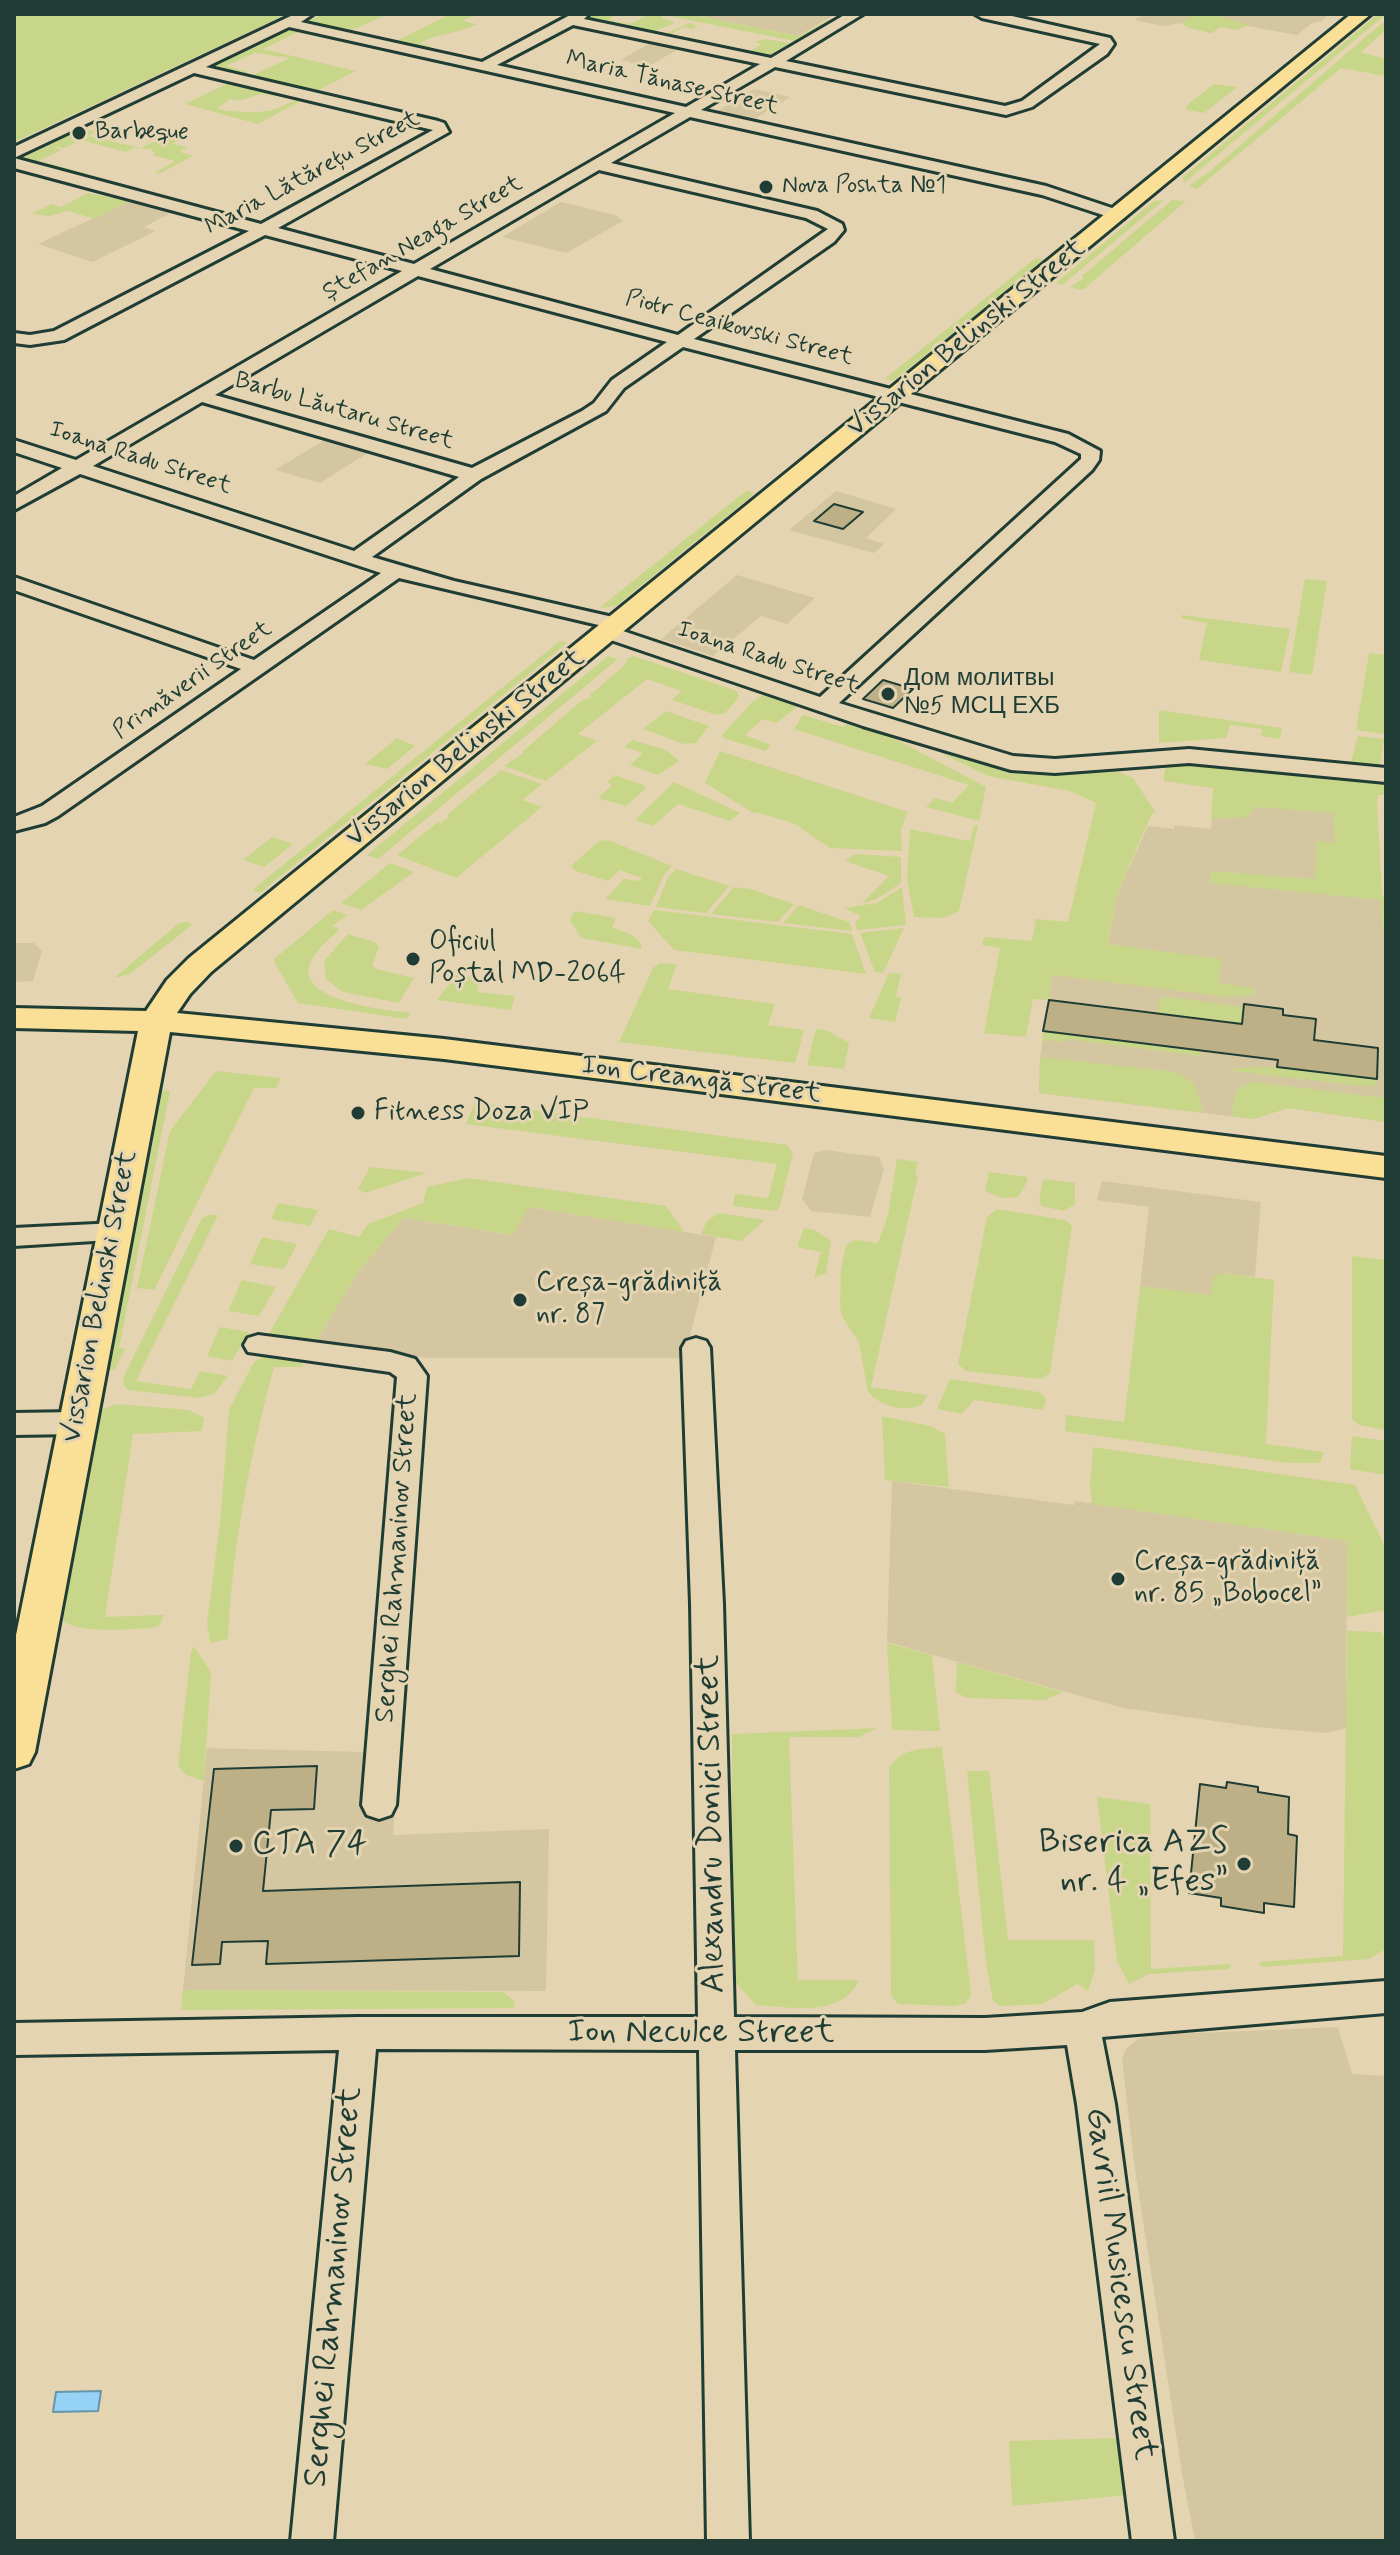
<!DOCTYPE html>
<meta charset="utf-8">
<style>
body{margin:0}
#map{position:relative;width:1400px;height:2555px;overflow:hidden;background:#e5d4b1;font-family:Mynerve,sans-serif}
canvas{display:block}
.frame{position:absolute;inset:0;border:16px solid #1f3d34;pointer-events:none}
</style>
<div id="map">
<canvas width="1400" height="2555"></canvas>
<div class="frame"></div>
</div>
<script>
const context = document.querySelector('canvas').getContext('2d');
context.lineJoin = 'round';
function fillPath(path, color) { context.fillStyle = color; context.fill(path, 'evenodd'); }
function strokePath(path, color, width, dash) { context.strokeStyle = color; context.lineWidth = width; context.lineCap = dash ? 'butt' : 'round'; context.setLineDash(dash || []); context.stroke(path); }
function write(font, color, halo, rows, align = 'center') {
  context.font = font + ' Mynerve,sans-serif'; context.lineWidth = 6; context.setLineDash([]); context.textBaseline = 'middle'; context.strokeStyle = halo; context.fillStyle = color; for (const [text, x, y, turn = 0] of rows) {
    context.save(); context.translate(x, y); context.rotate((+turn || 0) * Math.PI / 180); context.textAlign = isNaN(turn) ? turn : align; if (halo) context.strokeText(text, 0, 0); context.fillText(text, 0, 0); context.restore();
  }
}
fillPath(new Path2D(`
 M690,14H836L798,36Z
 M1138,14H1329L1322,21L1312,23L1297,35L1247,26L1236,30L1221,27L1211,33L1189,28L1181,23L1163,26L1135,20L1143,15Z
 M656,40L684,46L647,67L620,60Z
 M754,89L790,97L751,121L714,113Z
 M130,201L172,212L144,227L156,231L92,262L38,244Z
 M561,202L615,215L623,221L566,253L502,237Z
 M328,438L371,451L320,483L275,470Z
 M836,491L896,509L866,538L884,544L874,553L789,530Z
 M737,575L815,598L787,624L761,616L713,656L661,639Z
 M1214,788L1377,807L1385,952L1386,1122L1288,1108L1253,1119L1039,1093L1040,1057L1052,975L1108,944L1117,894L1148,826L1174,829L1175,825L1211,829Z
 M14,943H34L42,951L33,981L14,982Z
 M825,1150L879,1157L884,1169L870,1217L811,1211L802,1199L814,1153Z
 M1102,1181L1261,1202L1255,1277L1223,1273L1210,1295L1140,1286L1149,1207L1097,1200Z
 M529,1207L716,1237L684,1358H429L314,1344L361,1268L404,1218L512,1235Z
 M892,1481L1074,1505L1075,1501L1347,1541L1346,1728L1325,1733L1256,1727L1123,1708L887,1642Z
 M207,1748L364,1752L360,1804L395,1805L393,1835L549,1829L546,1991L183,1990Z
 M1338,2027L1352,2074L1386,2076V2541H1195L1183,2479L1134,2163L1122,2059L1126,2049L1138,2039L1150,2035Z`), '#d5c6a2');
fillPath(new Path2D(`
 M14,14H287L14,142Z
 M344,14H388L347,32L304,22L321,15Z
 M451,14H477L463,21L477,24C454,36 443,31 420,43L431,46L430,50L394,42Z
 M595,14L613,16L609,20L630,24L649,14H690L798,36L841,14L794,41L664,15L661,17L675,23L650,33L589,21L588,18Z
 M1194,14H1212L1249,25L1236,30L1221,27L1211,33L1189,28L1181,23Z
 M1378,14H1386L1184,183L1183,177Z
 M689,23L698,26L693,29L683,27L671,34L750,51L762,44L754,42L764,39L790,43L765,58L663,35Z
 M1382,23H1386V30L1361,52L1386,59V76L1341,68L1197,189L1188,186L1209,172Z
 M294,28L305,29L263,49L356,71L313,93L249,77L290,58L255,53L226,66L248,72L238,76L208,69Z
 M231,82L292,95C280,101 270,92 258,95C245,98 244,102 230,99L217,109C231,112 262,114 275,109C286,105 295,99 306,98L258,124L185,104Z
 M1214,84L1238,87L1204,113L1187,110L1186,106Z
 M88,130L95,132L89,136L140,148L164,137L178,140L172,144L187,147L180,152L193,156L159,174L155,173L175,161L152,155L156,153L151,151L153,149L133,148L125,152L81,140L64,148L53,147L61,150L35,163L43,162L88,174L80,178L18,160L69,135L75,136Z
 M88,193L130,201L95,219L68,211L50,216L32,214L51,204L61,207Z
 M1164,200L1062,285L1056,283L1154,201Z
 M1172,200L1186,201L1083,290L1070,287L1084,278L1082,276Z
 M1036,258L1044,260L893,381L884,379Z
 M747,490L754,494L616,606L599,608Z
 M1305,579L1327,581L1312,675L1289,672Z
 M1181,615L1290,629L1281,672L1199,660L1207,623L1181,618Z
 M560,641L567,643L260,893L252,890Z
 M1369,653L1386,655L1384,734L1356,730Z
 M608,656L618,659L378,859L367,855Z
 M634,656L737,691L739,697L725,713L717,715L672,700L682,691L647,679L578,734L597,741L546,781L504,766L524,753L522,752L582,700L592,697L590,695L623,667L628,658Z
 M765,694L801,704L776,723L763,719L745,735L771,745L765,751L723,738L722,735L753,701Z
 M1159,710L1282,728L1280,739L1261,736L1262,729L1230,725L1226,738L1159,743Z
 M666,711L709,726L696,743L684,744L643,729Z
 M803,715L843,727L851,721L876,729L986,787L979,821L926,807L935,798L952,803L969,785L794,729Z
 M1358,736L1384,739L1380,765H1355L1351,762Z
 M397,738L415,746L387,769L365,764Z
 M632,740L666,750L679,761L658,775L630,765L643,753L624,747Z
 M927,746L1031,772L1112,769L1133,778L1156,813H1152L1117,894L1108,944L1222,959L1218,983L1254,988V995L1229,997L1052,975L1049,1000L1033,999L1026,1037L984,1033L1000,948L982,945L984,937L1032,941L1036,919L1068,922L1096,803L1070,791L988,776Z
 M720,751L908,812L901,829L902,851L830,848L795,824L757,812L755,814L705,783Z
 M1208,763L1209,766L1386,784V795H1378L1377,807L1382,896L1386,897V1017L1384,1015L1385,952L1380,900L1210,883V871L1315,879L1316,841L1335,842L1333,813L1255,807L1247,817L1211,819L1213,788L1164,781L1165,766Z
 M501,770L542,784L523,800L542,807L456,878L397,855L438,822L441,823L449,817L447,815Z
 M615,775L643,785L646,788L626,806L598,798L612,785L607,782Z
 M674,782L740,813L730,821L678,804L653,826L635,820Z
 M974,825L978,826L959,911L944,918L914,917L907,878L910,829L970,841Z
 M272,837L293,844L264,867L243,860Z
 M608,840L672,866L664,875L650,906L605,899L624,879L639,881L642,878L620,870L608,881L576,871L571,866L599,841Z
 M855,854L901,857V883L875,900L862,903L889,876L845,861Z
 M390,863L414,872L361,910L341,903Z
 M676,869L729,886L706,913L656,907L668,877Z
 M734,887L750,889L794,904L778,922L711,914Z
 M902,887L906,925L857,930L855,923L861,916L844,908L877,903Z
 M799,905L849,922L852,931L783,923Z
 M333,910L348,915L332,926L340,929C332,937 320,946 314,956C284,1001 387,1010 410,1013L407,1019L298,1003L273,960Z
 M654,910L852,934L866,974L674,950L648,921Z
 M575,911L616,918L612,927C623,932 641,935 642,949L581,938L570,920Z
 M187,922L192,925L130,974L114,978L179,923Z
 M904,928L883,973L875,972L860,933Z
 M348,934L375,942L379,947L372,964L376,969L414,978L399,1003L343,992L326,979L324,961Z
 M660,963L677,964L668,989L775,1004L768,1025L804,1030L795,1063L619,1042L653,968Z
 M889,973L901,974L896,997L901,998L895,1022L869,1018Z
 M456,975L481,977L477,992L515,996L511,1010L437,1000Z
 M1169,997L1244,1007L1242,1024L1157,1013L1160,998Z
 M816,1029L826,1030L849,1043L844,1069L807,1065Z
 M1043,1031L1199,1050L1201,1056L1066,1039L1065,1042L1042,1040Z
 M1040,1057L1176,1072L1194,1083L1204,1113L1039,1093Z
 M1277,1067L1377,1079V1084L1370,1087L1234,1071L1233,1068Z
 M216,1071L281,1078L276,1088H254L154,1290L137,1288L170,1131Z
 M1254,1082L1386,1098V1122L1288,1108L1253,1119L1232,1116C1234,1099 1234,1085 1254,1082Z
 M159,1090L170,1091L119,1348L125,1349L115,1369L107,1371Z
 M475,1102L787,1145L793,1153L780,1206L776,1211L733,1206L735,1194L768,1198L777,1164L466,1124Z
 M897,1159L918,1162L915,1175L918,1176L871,1387L927,1395L922,1405C904,1412 881,1407 868,1392L859,1342L843,1318L840,1308L841,1270L846,1245L855,1240L878,1243L888,1215Z
 M370,1167L427,1173L365,1193L358,1189Z
 M989,1172L1027,1177V1182L1018,1197L1002,1198L985,1191Z
 M468,1178L666,1206L684,1232L529,1207L513,1235L404,1218L361,1268L314,1344L267,1337L329,1229L359,1237L368,1224L423,1203L427,1187Z
 M1043,1179L1075,1183V1204L1064,1211L1042,1206L1039,1201Z
 M278,1203L318,1210L310,1226L271,1219Z
 M997,1209L1065,1220L1072,1226L1050,1373L1041,1379L966,1371L958,1364L987,1217Z
 M719,1213L765,1220L741,1241L701,1234L707,1221Z
 M208,1215H218L136,1381L191,1389L200,1371L228,1376L215,1393L200,1398L128,1390L123,1384L124,1376L202,1218Z
 M804,1228L815,1230L831,1241L826,1273L814,1278L821,1252L797,1247Z
 M262,1237L297,1244L284,1269L250,1264Z
 M1352,1256L1386,1260V1430L1359,1425L1352,1419Z
 M1223,1273L1274,1280L1266,1444L1324,1452L1320,1463H1288L1065,1431L1066,1415L1124,1422L1140,1286L1210,1295L1214,1276Z
 M242,1280L276,1287L259,1316L228,1311Z
 M220,1327L249,1332L232,1361L207,1356Z
 M264,1356L302,1361L303,1367H274C250,1456 232,1547 228,1639L210,1643L207,1623L220,1523L229,1410L254,1362Z
 M950,1379L1038,1392L1043,1394L1046,1401L1043,1410L974,1400L962,1414L937,1409Z
 M116,1404L189,1410L204,1418L202,1431L133,1434L105,1617L164,1615L159,1626L151,1628C130,1629 76,1634 63,1620L97,1426L101,1410Z
 M882,1416L930,1426L945,1434L949,1487L885,1480Z
 M1352,1436L1386,1441V1475L1350,1469Z
 M1093,1447L1355,1485L1386,1549V1610L1347,1617V1541L1092,1504L1090,1484Z
 M1347,1631L1380,1632L1386,1639V1949L1369,1959L1262,1967L1259,1962L1343,1956Z
 M887,1643L932,1655L940,1731L892,1730Z
 M194,1646L211,1672L204,1781L186,1775L178,1766L191,1651Z
 M957,1662L1059,1691L1063,1692L1045,1700L966,1698L956,1692Z
 M878,1728L858,1737H789L798,1980H859C843,2018 789,2007 756,2005L732,1979V1734Z
 M942,1747L971,1994L966,2003L955,2006L898,2004L891,1995L889,1769C901,1748 919,1749 942,1747Z
 M967,1771H989L1008,1940H1094L1095,1970L1088,1991L1077,1984L1043,2004L1000,2006L993,2001L986,1963Z
 M1097,1797L1150,1804L1151,1969L1230,1964V1969L1149,1974L1129,1984L1117,1961Z
 M183,1990L503,1992L514,2001L515,2008L181,2010Z
 M1120,2438L1128,2495L1012,2506L1009,2441Z`), '#c8d689');
const water = new Path2D(`
 M101,2391L98,2411L53,2412L56,2392Z`);
fillPath(water, '#96d1f6');
strokePath(water, '#6696a8', 2);
const building = new Path2D(`
 M834,504L863,512L843,529L814,521Z
 M883,680L913,689L893,708L863,699Z
 M1049,1000L1242,1024L1244,1004L1283,1009V1015L1316,1019L1314,1040L1378,1048L1377,1079L1277,1067L1278,1060L1043,1031Z
 M317,1766L314,1809L271,1810L263,1891L520,1882L519,1956L266,1964L268,1941L222,1942L220,1964L192,1965L214,1769Z
 M1227,1782L1258,1787V1792L1289,1797L1288,1834L1297,1836L1294,1907L1264,1903V1913L1221,1906V1898L1189,1893L1200,1784L1226,1788Z`);
fillPath(building, '#bdb087');
strokePath(building, '#1f3d34', 2);
const minor = new Path2D(`
 M295,14H313L301,22L482,62L572,14H589L584,19L771,58L846,14H863L786,61L1005,106L1022,101L1100,44L982,18L975,14H1003L1110,38L1114,44L1107,54L1032,107L1006,115L775,67L701,110L1046,186L1124,212V218H1112L1042,195L690,117L611,163L817,211L842,224L844,230L834,242L694,339L1068,434L1100,451L1099,460L1092,470L839,703L1013,756L1055,759L1189,749L1386,768V782L1189,763L1055,773L1011,770L863,726L602,637L599,633L607,627L399,578L58,816L45,823L14,831V817L42,806L241,669L14,590V577L254,660L381,573L80,474L14,510V496L62,468L14,452V440L76,460L402,271L265,235L64,340L30,345L14,343V333L30,335L54,331L249,231L14,168V158L261,224L433,130L194,73L14,158V147ZM573,25L760,64L686,107L497,65ZM289,27L675,113L414,264L278,228L449,132L444,123L438,121L206,67ZM599,170L806,218L828,229L678,335L430,269ZM418,276L667,342L612,380L594,403L582,411L472,468L215,395ZM683,347L1055,442L1081,454V459L820,697L620,630L629,624L626,620L454,581L372,557L481,479L606,411L624,388ZM202,402L459,477L354,551L93,466Z
 M116,1223L126,1225L130,1232L126,1239L14,1246V1228Z
 M258,1335L390,1352L415,1359L427,1376L396,1805L391,1815L379,1819L367,1815L362,1805L397,1377L390,1372L248,1352L244,1345L248,1338Z
 M696,1338L706,1341L710,1348L723,1604L734,2017L985,2018L1082,2012L1110,2002L1386,1981V2013L1102,2037L1115,2104L1174,2541H1132L1077,2104L1067,2045L985,2050H735L749,2541H707L699,2050L376,2049L333,2541H291L339,2050L14,2055V2023L359,2017H698L691,1604L682,1348L686,1341Z
 M76,1412L86,1415L91,1423L86,1431L76,1434L14,1435V1413Z`);
const major = new Path2D(`
 M1351,14H1371L211,972L190,994L177,1013L444,1039L1386,1156V1178L444,1059L170,1032L35,1752L29,1764L14,1769V1645L138,1031L14,1028V1008L146,1011L167,980L189,958Z`);
strokePath(minor, '#1f3d34', 6);
strokePath(major, '#1f3d34', 6);
fillPath(minor, '#e5d4b1');
fillPath(major, '#fadf96');
for (const [x, y, r, color] of [
 [79,133,8,"#1f3d34"],
 [766,187,8,"#1f3d34"],
 [888,694,8,"#1f3d34"],
 [413,959,8,"#1f3d34"],
 [358,1113,8,"#1f3d34"],
 [520,1300,8,"#1f3d34"],
 [1118,1579,8,"#1f3d34"],
 [236,1846,8,"#1f3d34"],
 [1244,1864,8,"#1f3d34"]
]) { const dot = new Path2D(); dot.arc(x, y, r, 0, 2 * Math.PI); context.fillStyle = color; context.fill(dot); strokePath(dot, '#e5d4b1', 3); }
write('24px', '#1f3d34', '#e5d4b1', [
 ["Maria Tănase Street",672,84,13],
 ["Maria Lătărețu Street",313,174,-28],
 ["Ștefan Neaga Street",423,239,-30],
 ["Piotr Ceaikovski Street",739,329,15],
 ["Barbu Lăutaru Street",344,412,16],
 ["Ioana Radu Street",140,459,18],
 ["Ioana Radu Street",768,659,18],
 ["Primăverii Street",193,681,-35]
]);
write('24px', '#1f3d34', '#e5d4b1', [
 ["Barbeque",95,133],
 ["Nova Poshta №1",782,187],
 ["Дом молитвы",904,680],
 ["№5 МСЦ ЕХБ",904,708]
], 'left');
write('28px', '#1f3d34', '#e5d4b1', [
 ["Vissarion Belinski Street",967,339,-39],
 ["Vissarion Belinski Street",466,749,-39],
 ["Ion Creangă Street",701,1081,7],
 ["Vissarion Belinski Street",101,1297,-79],
 ["Serghei Rahmaninov Street",398,1558,-86]
]);
write('28px', '#1f3d34', '#e5d4b1', [
 ["Oficiul",429,943],
 ["Poștal MD-2064",429,975],
 ["Fitness Doza VIP",374,1113],
 ["Creșa-grădiniță",536,1284],
 ["nr. 87",536,1316],
 ["Creșa-grădiniță",1134,1563],
 ["nr. 85 „Bobocel”",1134,1595]
], 'left');
write('34px', '#1f3d34', '#e5d4b1', [
 ["Alexandru Donici Street",713,1824,-91],
 ["Ion Neculce Street",701,2034],
 ["Gavriil Musicescu Street",1119,2284,82],
 ["Serghei Rahmaninov Street",335,2287,-85]
]);
write('34px', '#1f3d34', '#e5d4b1', [
 ["Biserica AZS",1228,1844],
 ["nr. 4 „Efes”",1228,1883],
 ["CTA 74",252,1846,"left"]
], 'right');
</script>
